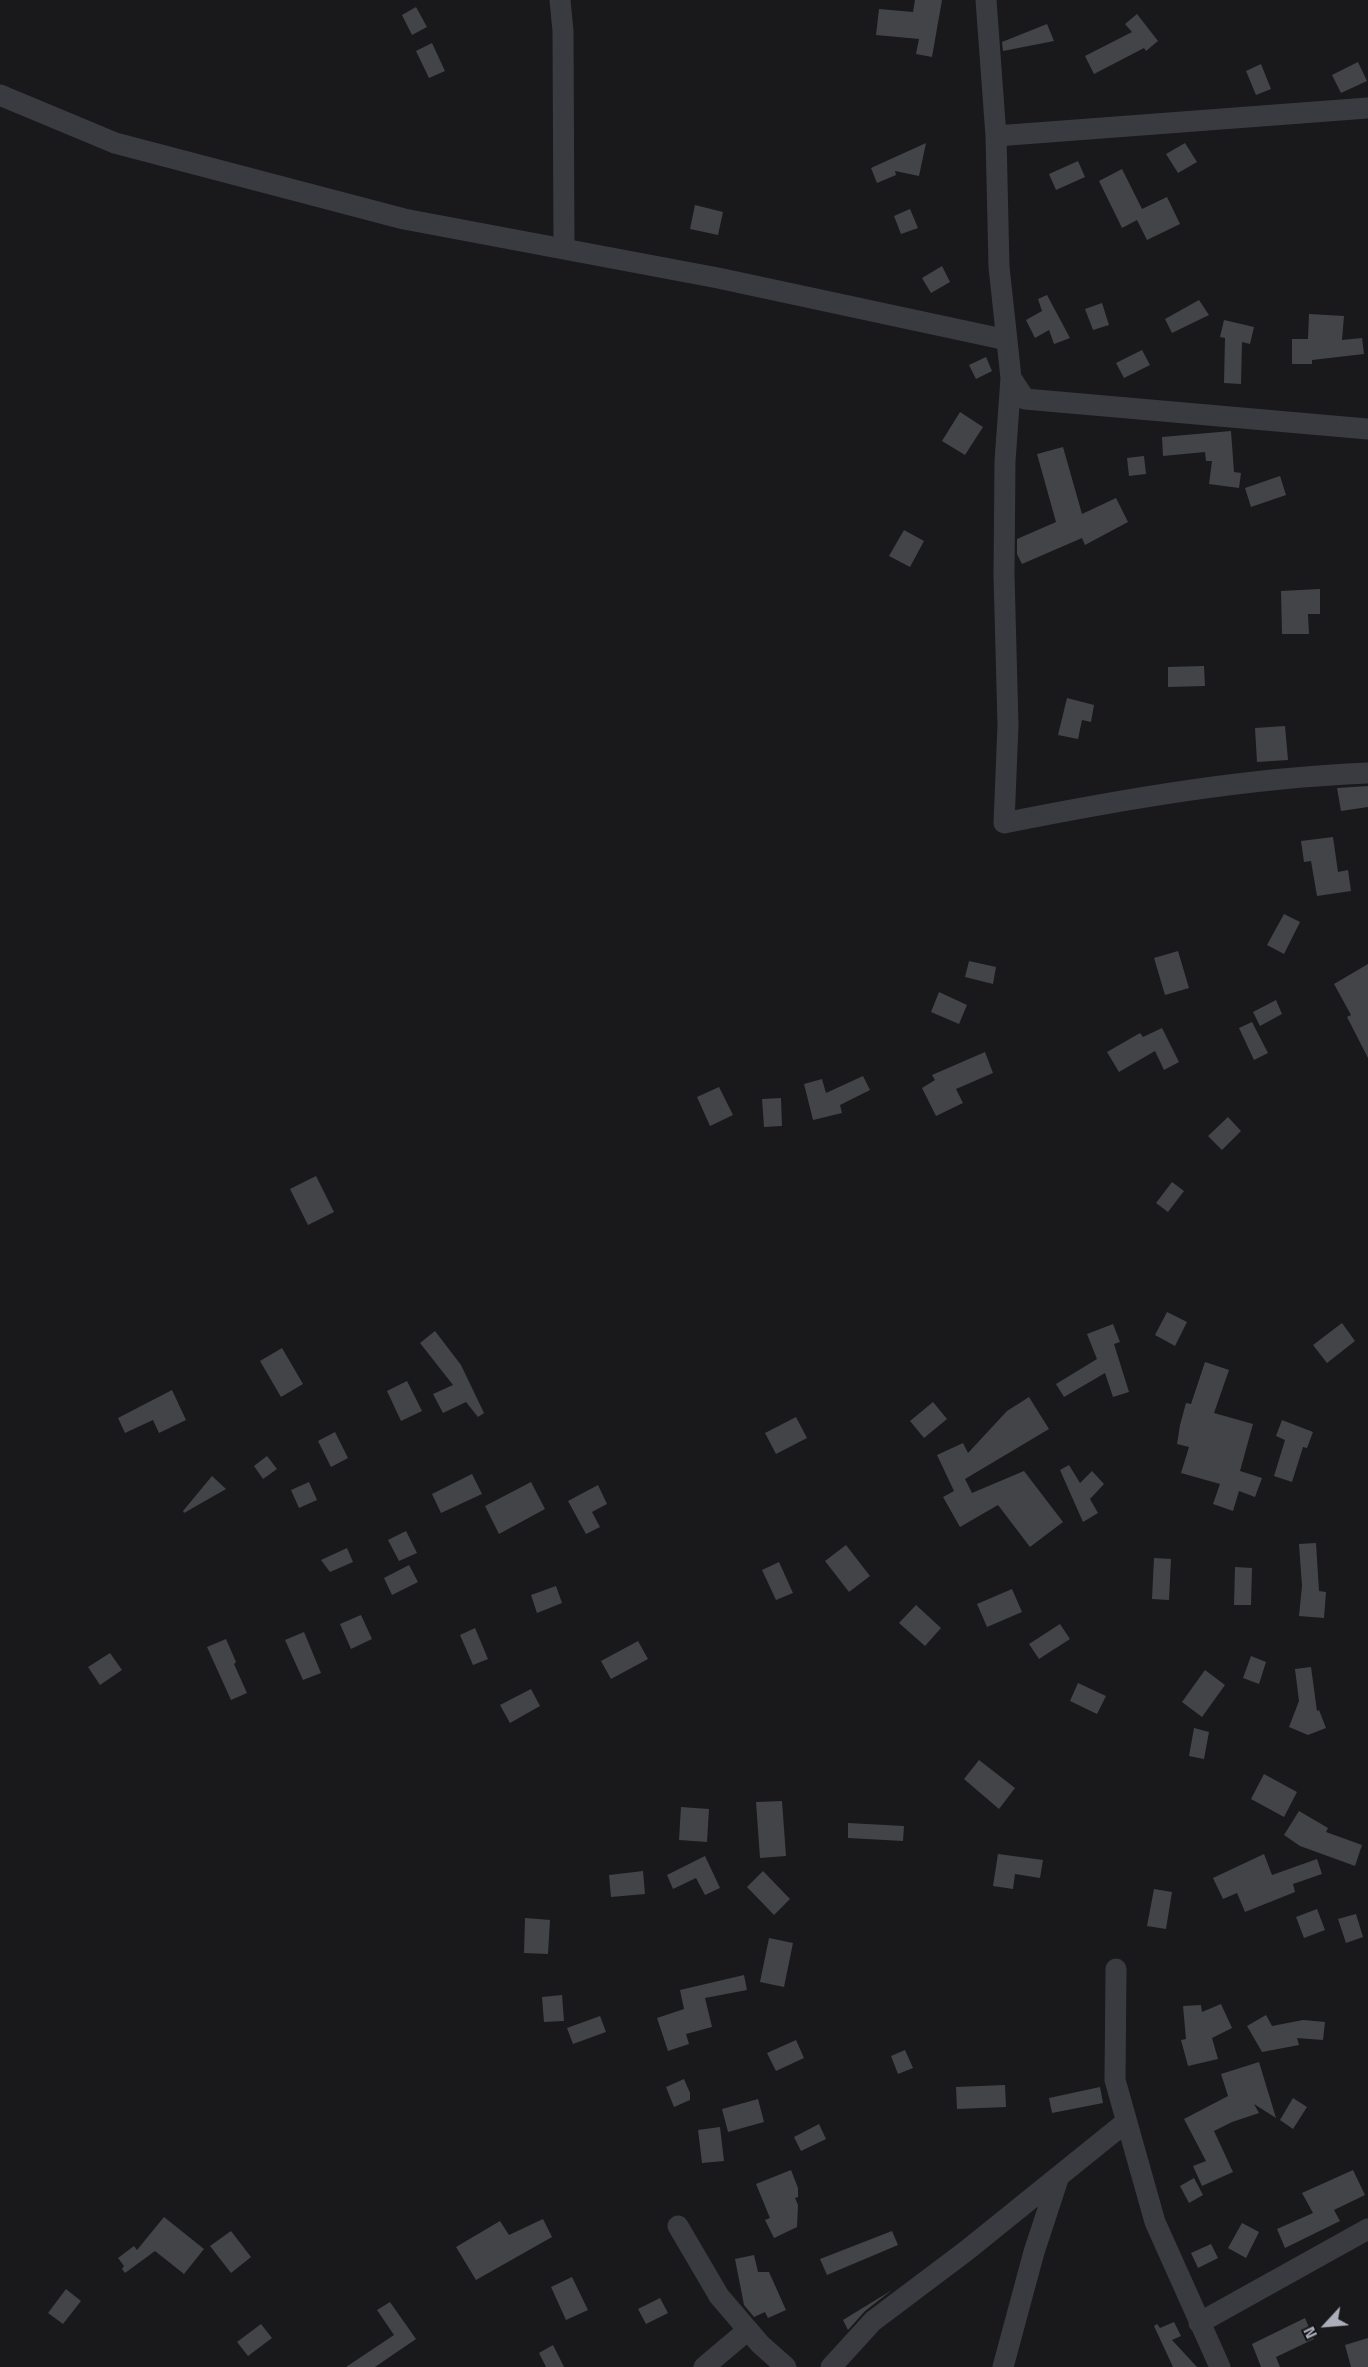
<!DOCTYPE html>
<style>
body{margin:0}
#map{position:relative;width:1368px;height:2367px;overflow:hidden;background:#19191b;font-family:"Titillium Web",sans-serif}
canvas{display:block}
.north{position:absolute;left:1296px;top:2295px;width:60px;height:60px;-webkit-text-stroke:4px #141416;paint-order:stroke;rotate:244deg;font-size:16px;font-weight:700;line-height:24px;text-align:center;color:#acafba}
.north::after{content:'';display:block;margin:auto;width:21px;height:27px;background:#acafba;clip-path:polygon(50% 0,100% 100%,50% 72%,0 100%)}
</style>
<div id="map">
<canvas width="1368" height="2367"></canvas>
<div class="north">N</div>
</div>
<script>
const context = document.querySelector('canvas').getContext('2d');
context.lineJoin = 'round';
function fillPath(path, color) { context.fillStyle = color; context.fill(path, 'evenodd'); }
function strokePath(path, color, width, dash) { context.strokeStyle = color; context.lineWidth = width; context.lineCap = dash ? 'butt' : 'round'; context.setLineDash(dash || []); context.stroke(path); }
fillPath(new Path2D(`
 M915,0H942L932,57L916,54L919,39L876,35L879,9L913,12Z
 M416,7L427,27L412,35L402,15Z
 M1137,14L1158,41L1146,51L1144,48L1094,74L1085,56L1132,32L1125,24Z
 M1047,24L1054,41L1003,51L1002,42Z
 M432,43L445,71L429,78L416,51Z
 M1358,62L1367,81L1341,93L1332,75Z
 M1261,64L1271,89L1256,95L1246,71Z
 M926,143L919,176L895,171L896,175L877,183L871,168Z
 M1185,143L1197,162L1178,173L1166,154Z
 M1078,161L1085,177L1056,190L1049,174Z
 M1122,169L1142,209L1167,197L1180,224L1147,240L1137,220L1122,228L1099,181Z
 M695,205L723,212L718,235L690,229Z
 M910,209L918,228L901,234L894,216Z
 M942,266L950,282L931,293L922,278Z
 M1047,295L1070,338L1054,344L1049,330L1035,338L1026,320L1042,311L1038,299Z
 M1199,300L1209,315L1172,333L1165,319Z
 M1102,303L1109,325L1093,330L1085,309Z
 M1309,314L1344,316L1342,340L1362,338L1364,354L1312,360V364H1292V339H1308Z
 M1224,320L1254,327L1250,344L1242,342L1241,384L1224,383L1225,338L1220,337Z
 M1142,350L1150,365L1124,378L1116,363Z
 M986,357L992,371L976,379L969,365Z
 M960,412L983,427L965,455L942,441Z
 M1231,431L1234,472L1241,473L1239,488L1209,484L1212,461H1206L1205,452L1163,456L1162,437Z
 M1063,447L1082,514L1116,498L1128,522L1085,545L1082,538L1022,564L1017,554V539L1056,522L1037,454Z
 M1144,456L1146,474L1129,476L1127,458Z
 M1280,476L1286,495L1251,507L1245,488Z
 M904,530L924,541L910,567L889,556Z
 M1320,589V614H1308L1309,634H1282L1281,591Z
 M1204,666L1205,686L1168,687V667Z
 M1067,698L1094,705L1091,722L1082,720L1078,739L1058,735Z
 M1285,726L1288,760L1257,762L1255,728Z
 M1368,786V807L1341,811L1337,788Z
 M1333,837L1338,872L1348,870L1351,891L1317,896L1311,861L1304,862L1301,841Z
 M1284,914L1300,922L1284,954L1267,945Z
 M1178,951L1189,988L1165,995L1154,958Z
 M969,961L996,967L993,984L965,977Z
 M1368,964V1058L1347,1017L1351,1015L1334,984Z
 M939,992L967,1005L959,1024L931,1012Z
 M1276,1000L1282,1014L1260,1026L1253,1012Z
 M1252,1022L1268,1053L1254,1060L1239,1028Z
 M1162,1028L1179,1062L1164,1070L1155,1051L1119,1072L1107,1052L1140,1033L1143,1037Z
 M985,1052L993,1073L956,1089L963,1103L936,1116L922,1088L935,1080L932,1075Z
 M863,1076L870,1090L840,1105L842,1113L813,1120L804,1084L822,1079L826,1093Z
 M719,1087L733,1115L710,1126L697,1097Z
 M781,1098L782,1126L764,1127L762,1099Z
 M1228,1117L1241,1131L1222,1150L1208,1136Z
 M316,1176L334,1212L308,1225L290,1189Z
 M1172,1182L1184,1191L1168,1212L1156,1203Z
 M1167,1312L1187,1322L1175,1346L1155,1335Z
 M1342,1323L1355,1341L1327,1363L1313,1345Z
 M1113,1324L1120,1342L1114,1344L1129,1392L1113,1397L1105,1373L1064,1397L1056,1384L1097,1359L1087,1334Z
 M435,1331L461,1365L484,1413L478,1417L466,1402L443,1413L433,1394L453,1385L420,1343Z
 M282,1348L303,1384L281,1397L260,1361Z
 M1205,1362L1229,1370L1214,1413L1253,1424L1240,1471L1262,1478L1255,1497L1239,1491L1233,1511L1213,1504L1220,1484L1181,1473L1189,1447L1177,1444L1180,1425L1186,1403L1191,1404Z
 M407,1381L422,1411L401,1421L387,1391Z
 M172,1390L186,1420L159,1433L153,1420L125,1433L118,1418Z
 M1029,1397L1049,1429L965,1479L972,1493L1024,1471L1063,1522L1030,1547L998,1505L960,1527L943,1497L954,1491L937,1455L963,1443L968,1453L1007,1411Z
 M933,1402L947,1419L924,1438L910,1421Z
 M796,1417L807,1438L776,1454L765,1433Z
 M1282,1420L1313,1432L1307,1448L1303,1447L1292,1482L1274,1476L1285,1440L1276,1436Z
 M335,1432L348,1458L331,1467L318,1441Z
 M267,1456L277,1469L263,1479L254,1466Z
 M1069,1465L1080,1483L1092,1471L1104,1484L1090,1499L1098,1513L1083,1522L1060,1470Z
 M472,1474L482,1494L441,1513L432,1494Z
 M212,1476L226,1489L184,1513L183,1511Z
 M309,1482L317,1500L299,1508L291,1490Z
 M531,1482L545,1509L499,1534L485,1506Z
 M598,1485L607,1504L592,1512L600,1527L586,1534L568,1501Z
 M406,1531L417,1553L399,1561L388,1540Z
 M1316,1543L1319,1591L1326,1592L1324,1618L1299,1616L1302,1586L1299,1544Z
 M846,1545L870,1576L849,1592L825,1561Z
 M347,1548L353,1562L330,1572L321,1560Z
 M1154,1558L1171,1559L1169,1600L1152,1599Z
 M779,1562L793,1593L776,1600L762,1570Z
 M409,1565L418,1582L392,1595L384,1578Z
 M1235,1567L1252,1568L1251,1605H1234Z
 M556,1586L562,1603L537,1613L531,1595Z
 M1012,1589L1022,1612L987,1627L977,1604Z
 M916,1605L941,1628L925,1646L899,1623Z
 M361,1615L372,1639L351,1649L340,1624Z
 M1060,1624L1070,1639L1039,1659L1029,1644Z
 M475,1628L488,1659L473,1665L460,1635Z
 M304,1632L321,1673L303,1680L285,1640Z
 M226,1639L236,1662L234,1664L247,1693L231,1700L207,1647Z
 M638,1641L648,1659L611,1679L601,1661Z
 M110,1653L122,1670L100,1685L88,1667Z
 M1251,1656L1266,1662L1259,1684L1243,1678Z
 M1311,1667L1317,1711L1319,1710L1326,1728L1308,1735L1289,1727L1299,1701L1295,1669Z
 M1205,1670L1225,1685L1202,1717L1182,1702Z
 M1078,1683L1106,1696L1097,1714L1070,1701Z
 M531,1689L540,1706L510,1723L500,1705Z
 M1194,1728L1209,1732L1204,1759L1189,1756Z
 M979,1760L1015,1788L999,1809L964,1779Z
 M1264,1774L1297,1792L1284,1817L1251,1799Z
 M782,1801L786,1856L760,1858L756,1802Z
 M681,1807L709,1809L707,1842L679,1840Z
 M1299,1811L1328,1828L1326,1832L1362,1845L1355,1866L1300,1846L1284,1835Z
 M848,1823L904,1826L903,1841L848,1838Z
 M998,1854L1043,1860L1040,1878L1015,1874L1013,1889L993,1886Z
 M1264,1854L1272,1875L1317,1859L1322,1874L1293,1884L1295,1892L1245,1912L1237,1893L1223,1899L1213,1878Z
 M705,1856L720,1888L705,1895L696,1878L673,1889L667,1875Z
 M643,1871L645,1894L611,1897L609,1875Z
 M763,1871L790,1899L774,1915L747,1887Z
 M1154,1889L1172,1892L1166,1929L1147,1926Z
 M1317,1909L1325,1930L1304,1938L1296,1917Z
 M1356,1914L1363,1937L1346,1943L1338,1919Z
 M525,1918L550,1920L548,1954L524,1953Z
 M769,1938L793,1943L784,1987L760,1982Z
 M744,1975L747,1990L705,1998L712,2027L686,2034L689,2044L668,2051L657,2018L684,2009L680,1990Z
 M562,1995L564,2021L544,2022L542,1997Z
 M1221,2004L1232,2028L1212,2038L1218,2059L1188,2066L1181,2040L1186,2039L1183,2006L1201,2005L1202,2012Z
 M1266,2015L1272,2026L1303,2020L1325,2022L1323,2040L1297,2038L1299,2045L1262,2052L1247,2026Z
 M600,2016L606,2032L573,2044L567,2028Z
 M796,2040L804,2058L776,2071L767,2053Z
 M905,2050L913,2068L898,2074L891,2056Z
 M1259,2062L1276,2118L1254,2104L1259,2113L1232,2122L1214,2131L1233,2172L1202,2186L1193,2166L1206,2161L1184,2119L1228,2096L1221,2074Z
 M684,2079L690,2093V2100L674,2107L666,2087Z
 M1005,2085L1006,2107L957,2109L956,2087Z
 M1100,2087L1103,2103L1052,2113L1049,2098Z
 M1293,2098L1307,2107L1293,2129L1280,2120Z
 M758,2099L764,2122L728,2132L722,2109Z
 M819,2124L826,2139L801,2151L794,2137Z
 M720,2127L724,2161L702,2163L698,2130Z
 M791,2170L798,2188V2197L795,2198L798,2205L797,2227L774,2238L765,2220L770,2218L756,2184Z
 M1353,2170L1365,2195L1334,2210L1340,2221L1285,2248L1277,2229L1313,2213L1302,2193Z
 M1194,2178L1203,2195L1189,2203L1180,2186Z
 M164,2217L204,2249L184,2274L155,2251L125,2273L122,2269L124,2266L118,2258L134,2246L137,2250Z
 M543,2219L552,2237L476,2280L456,2247L500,2221L509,2235Z
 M1242,2223L1259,2232L1246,2258L1228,2248Z
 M231,2231L251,2257L231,2273L210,2246Z
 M892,2231L898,2245L827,2275L820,2259Z
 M1211,2244L1218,2258L1198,2268L1191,2253Z
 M754,2255L758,2272H769L786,2310L768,2318L765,2312L754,2317L744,2305L735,2259Z
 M572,2277L588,2310L566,2320L551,2287Z
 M66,2289L81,2301L63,2324L48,2313Z
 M892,2290L865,2311L848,2330L843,2320Z
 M660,2298L668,2313L646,2324L638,2309Z
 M390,2302L416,2339L375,2367H346L394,2335L377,2310Z
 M1305,2318L1314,2339L1276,2357L1280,2367H1261L1252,2344Z
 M1174,2322L1181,2336L1172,2340L1197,2367H1173L1154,2326L1157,2324L1160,2328Z
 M261,2324L272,2338L248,2356L237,2342Z
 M1368,2338V2367H1351L1345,2345Z
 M553,2345L564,2367H546L539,2353Z`), '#434448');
strokePath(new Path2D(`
 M560,0L563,31L564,249
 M986,0L996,136L1368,108
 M0,95L115,143L404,219L718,278L1007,340
 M996,136L999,267L1011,378L1025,399L1368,429
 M1011,378L1005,461L1004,575L1008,725L1004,823C1124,799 1246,778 1368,773
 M1116,1969L1115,2080L1155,2222L1220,2367
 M678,2226L719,2296L760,2344L786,2367
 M1199,2323L1368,2229
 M704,2367L748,2330
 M831,2367L873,2321L966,2251L1126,2122
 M1003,2367L1034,2252L1059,2176`), '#3a3b40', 21);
</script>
